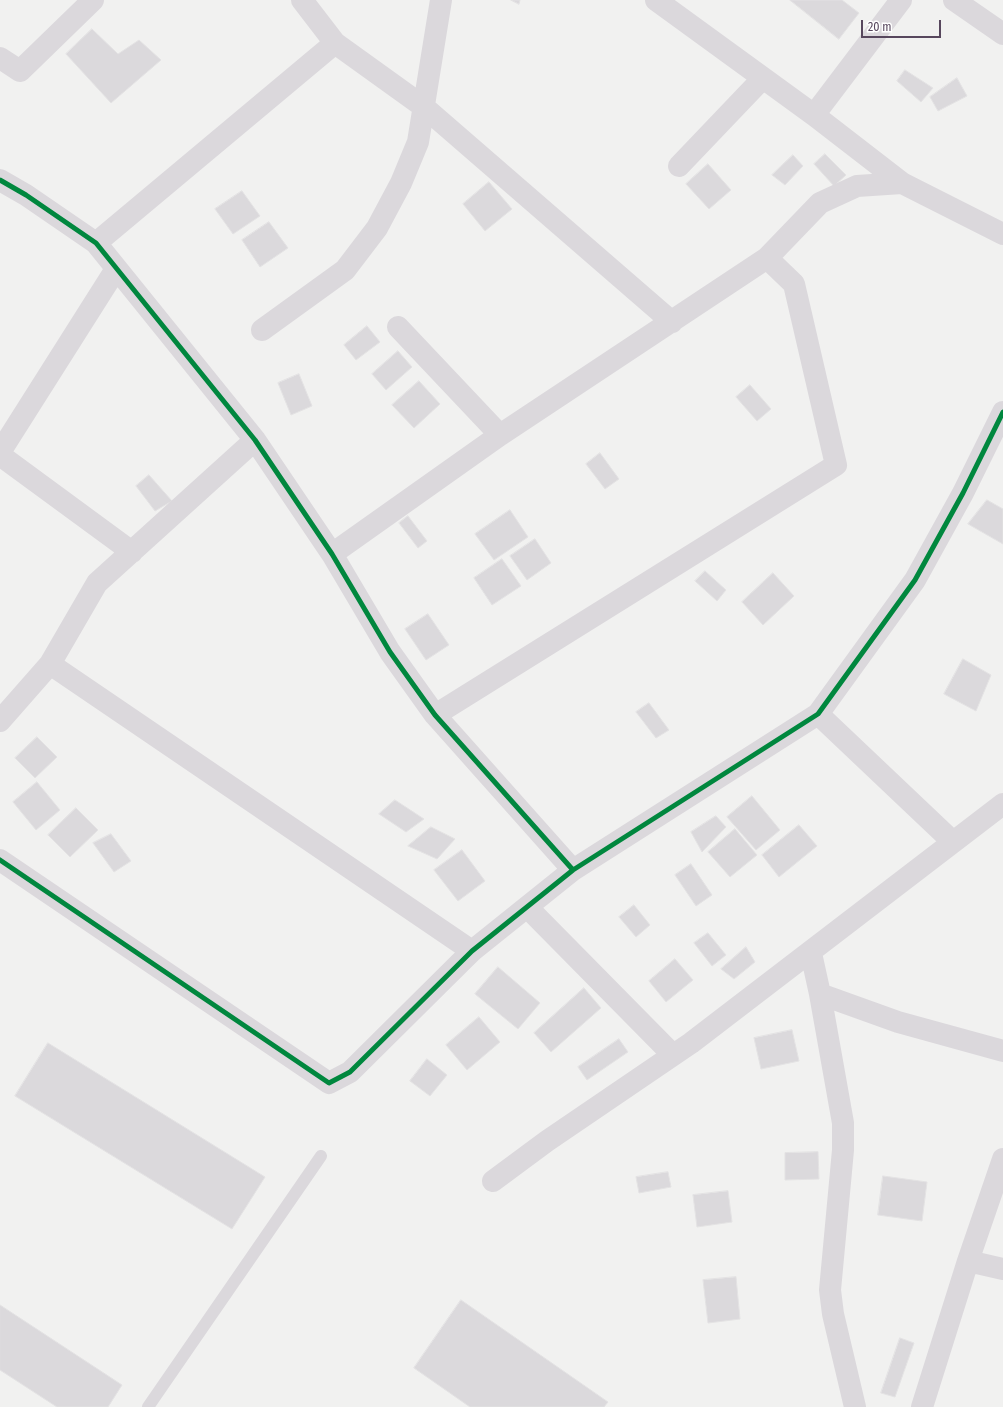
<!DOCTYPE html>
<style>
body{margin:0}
#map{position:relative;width:1003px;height:1407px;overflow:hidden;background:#f1f1f0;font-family:"Fira Sans Condensed",sans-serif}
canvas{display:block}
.scale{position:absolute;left:861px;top:20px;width:80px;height:18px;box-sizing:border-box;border:2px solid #57475d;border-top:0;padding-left:5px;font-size:12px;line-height:14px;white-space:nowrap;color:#57475d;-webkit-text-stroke:3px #fff;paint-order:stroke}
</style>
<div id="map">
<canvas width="1003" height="1407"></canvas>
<div class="scale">20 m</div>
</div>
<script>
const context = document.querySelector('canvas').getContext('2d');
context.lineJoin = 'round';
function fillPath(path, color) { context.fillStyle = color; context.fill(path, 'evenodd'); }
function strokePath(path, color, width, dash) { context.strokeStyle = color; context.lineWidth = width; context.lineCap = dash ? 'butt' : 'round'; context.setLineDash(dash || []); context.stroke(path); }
const building = new Path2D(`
 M511,0H520L519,4Z
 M790,0H842L859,13L839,39Z
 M92,29L118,54L139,40L161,60L111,103L66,54Z
 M905,70L933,88L921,102L897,81Z
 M957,78L967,96L938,111L930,97Z
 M825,154L846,175L834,186L814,164Z
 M793,155L803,166L785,185L772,175Z
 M708,164L731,190L709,209L686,184Z
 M489,182L512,209L485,231L463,204Z
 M242,191L260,216L233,234L215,209Z
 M269,222L288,248L260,267L242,240Z
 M367,326L380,342L356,360L344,345Z
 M398,351L412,367L386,390L372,374Z
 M299,374L312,406L291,415L278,383Z
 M419,381L440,404L414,428L392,405Z
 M750,385L771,409L757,421L736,397Z
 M600,453L619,479L605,489L586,464Z
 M149,475L172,501L155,511L136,486Z
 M987,500L1003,509V544L968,524Z
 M510,510L528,537L494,560L475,534Z
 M408,516L427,541L418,548L399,523Z
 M535,539L551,563L527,580L510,556Z
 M502,559L521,586L492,605L474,578Z
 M705,571L726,590L717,601L695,581Z
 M773,573L794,596L763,625L742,602Z
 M428,614L449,645L426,660L405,629Z
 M963,659L991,675L976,711L944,694Z
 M649,703L669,730L656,738L636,712Z
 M37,737L57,757L35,778L15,758Z
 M37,782L60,810L36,830L13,802Z
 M752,796L780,830L756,850L727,817Z
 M395,800L424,819L406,832L379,814Z
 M76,808L98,830L70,857L48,835Z
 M716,816L726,827L702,852L691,832Z
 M799,825L817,846L779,877L762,855Z
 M431,827L455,839L437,859L408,846Z
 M735,829L757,855L730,877L708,852Z
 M111,834L131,861L114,872L93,843Z
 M462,850L485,881L458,901L434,870Z
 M691,864L712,895L696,906L675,875Z
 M634,905L650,925L636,937L619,917Z
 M708,933L726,955L712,966L694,943Z
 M746,947L755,962L734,979L721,969Z
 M675,959L693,980L666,1002L649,981Z
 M498,967L540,1003L518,1029L475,994Z
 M584,988L601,1008L551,1052L534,1033Z
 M479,1017L500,1042L467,1070L446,1045Z
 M792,1030L799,1061L761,1069L754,1038Z
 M619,1039L628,1052L587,1080L578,1067Z
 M48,1043L265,1177L232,1229L15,1096Z
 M427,1059L447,1075L430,1096L410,1081Z
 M818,1152L819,1179L785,1180V1153Z
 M668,1172L671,1187L639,1193L636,1177Z
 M883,1176L927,1182L922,1221L878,1215Z
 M728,1191L732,1222L697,1227L693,1195Z
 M736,1277L740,1319L708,1323L703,1280Z
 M461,1300L608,1402L604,1407H470L414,1368Z
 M0,1305L122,1385L108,1407H57L0,1370Z
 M900,1338L914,1343L895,1397L881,1393Z`);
fillPath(building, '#dbd9dc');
strokePath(building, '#e3e2e3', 1);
strokePath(new Path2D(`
 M148,1407L321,1156`), '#dbd8dc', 12);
strokePath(new Path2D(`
 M302,0L335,43L424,107L672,322
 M656,0L814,115L902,183L1003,234
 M954,0L1003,34
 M0,58L20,71L93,0
 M814,115L901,0
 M679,166L763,78
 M0,180L26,195L96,243L255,440L332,554L390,652L435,715L573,870
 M96,243L335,43
 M398,327L500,435
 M262,330L345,270L377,228L401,183L418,142L441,0
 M0,452L116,269
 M0,455L132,552
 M332,554L500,435L767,258L820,203L857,186L902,183
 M50,664L472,951
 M818,714L953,842
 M435,715L836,465L794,284L767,258
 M0,721L50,664L97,583L255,440
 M0,860L329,1083L350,1072L472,951L573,870L818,714L915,580L963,493L1003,412
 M527,907L673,1055
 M811,953L820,994L843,1123V1150L830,1290L833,1314L855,1407
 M820,994L898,1022L1003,1051
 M493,1181L547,1141L691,1043L1003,804
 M968,1261L1003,1269
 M922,1407L968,1261L1003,1159`), '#dbd8dc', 22);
strokePath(new Path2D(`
 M0,180L26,195L96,243L255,440L332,554L390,652L435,715L573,870
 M0,860L329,1083L350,1072L472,951L573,870L818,714L915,580L963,493L1003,412`), '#00873e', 5);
</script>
